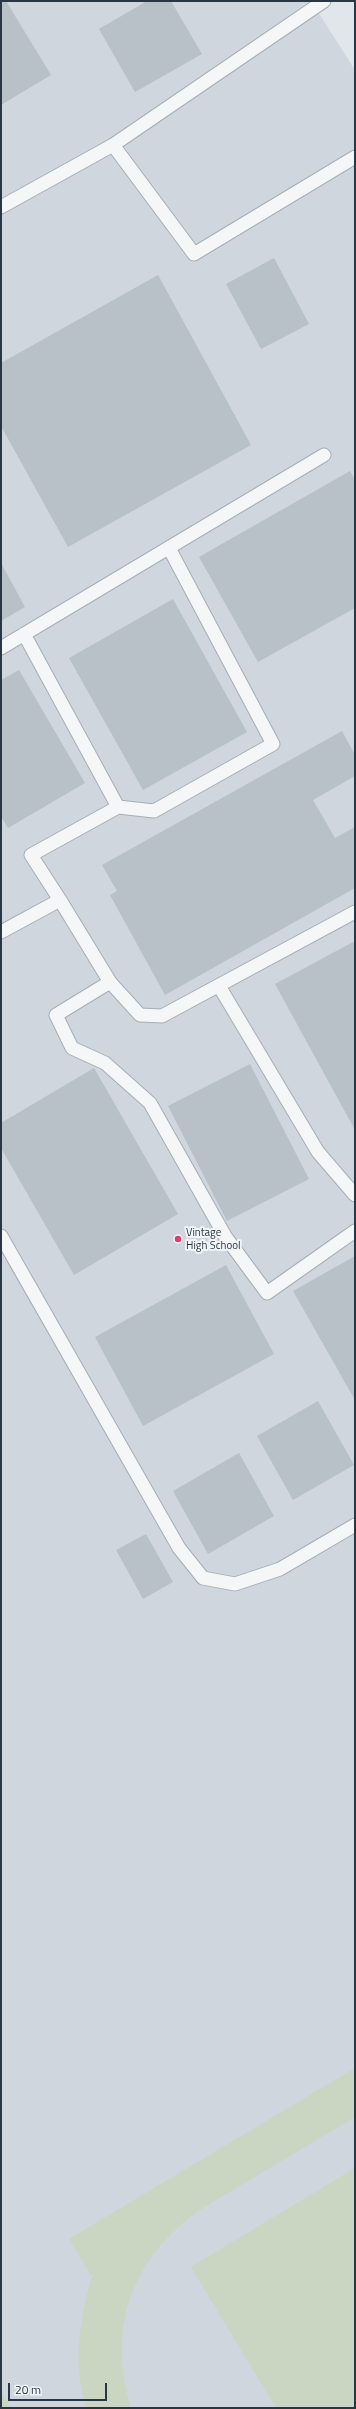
<!DOCTYPE html>
<style>
body{margin:0}
#map{position:relative;width:356px;height:2409px;overflow:hidden;background:#e1e6eb;font-family:"Titillium Web",sans-serif}
canvas{display:block}
.frame{position:absolute;inset:0;border:2px solid #283743;pointer-events:none}
.scale{position:absolute;left:8px;top:2383px;width:99px;height:18px;box-sizing:border-box;border:2px solid #283743;border-top:0;padding-left:5px;font-size:12px;line-height:14px;white-space:nowrap;color:#283743;-webkit-text-stroke:3px #f1f5f8;paint-order:stroke}
</style>
<div id="map">
<canvas width="356" height="2409"></canvas>
<div class="frame"></div>
<div class="scale">20 m</div>
</div>
<script>
const context = document.querySelector('canvas').getContext('2d');
context.lineJoin = 'round';
function fillPath(path, color) { context.fillStyle = color; context.fill(path, 'evenodd'); }
function strokePath(path, color, width, dash) { context.strokeStyle = color; context.lineWidth = width; context.lineCap = dash ? 'butt' : 'round'; context.setLineDash(dash || []); context.stroke(path); }
function write(font, color, halo, rows, align = 'center') {
  context.font = font + ' "Titillium Web",sans-serif'; context.lineWidth = 4; context.setLineDash([]); context.textBaseline = 'middle'; context.strokeStyle = halo; context.fillStyle = color; for (const [text, x, y, turn = 0] of rows) {
    context.save(); context.translate(x, y); context.rotate((+turn || 0) * Math.PI / 180); context.textAlign = isNaN(turn) ? turn : align; if (halo) context.strokeText(text, 0, 0); context.fillText(text, 0, 0); context.restore();
  }
}
fillPath(new Path2D(`
 M1,1H311L355,70V2408H1Z`), '#cfd6dd');
fillPath(new Path2D(`
 M355,2068V2117L201,2209C132,2258 106,2326 131,2408H86C73,2363 79,2318 93,2274L91,2275L69,2239Z
 M355,2168V2408H276L191,2267Z
 M1,2391L11,2408H1Z`), '#cad5c2');
fillPath(new Path2D(`
 M1,1H6L51,75L1,105Z
 M147,1H171L202,54L135,92L99,29Z
 M274,258L309,324L261,349L226,284Z
 M158,275L251,445L68,547L1,426V363Z
 M350,471L355,480V608L258,662L199,557Z
 M1,563L25,607L1,621Z
 M173,599L247,732L143,790L69,658Z
 M19,670L85,783L8,828L1,816V680Z
 M342,731L355,755V776L313,800L335,838L355,827V888L165,995L110,895L117,891L102,865Z
 M355,941V1130L275,984Z
 M250,1064L309,1179L227,1221L168,1106Z
 M94,1068L178,1214L74,1275L1,1148V1123Z
 M355,1256V1400L293,1291Z
 M226,1265L274,1354L143,1426L95,1337Z
 M318,1401L354,1465L293,1500L257,1436Z
 M239,1453L274,1516L208,1554L173,1491Z
 M146,1534L173,1582L143,1599L116,1550Z`), '#b8c1c8');
const service = new Path2D(`
 M113,145L324,1
 M1,207L113,145L194,254L355,157
 M24,634L118,807L154,811L273,744L169,548
 M1,648L324,455
 M60,900L110,982L140,1015L162,1016L355,912
 M1,932L60,900L31,855L118,807
 M110,982L56,1015L72,1048L105,1063L150,1103L225,1236L267,1293L355,1231
 M219,986L318,1152L355,1195
 M1,1236L179,1548L203,1578L235,1584L280,1569L355,1525`);
strokePath(service, '#a6aeb5', 15);
strokePath(service, '#f4f6f8', 13);
for (const [x, y, r, color] of [
 [178,1239,4,"#d63f71"]
]) { const dot = new Path2D(); dot.arc(x, y, r, 0, 2 * Math.PI); context.fillStyle = color; context.fill(dot); strokePath(dot, '#f1f5f8', 1.5); }
write('11px', '#283743', '#f1f5f8', [
 ["Vintage",186,1233],
 ["High School",186,1246]
], 'left');
</script>
